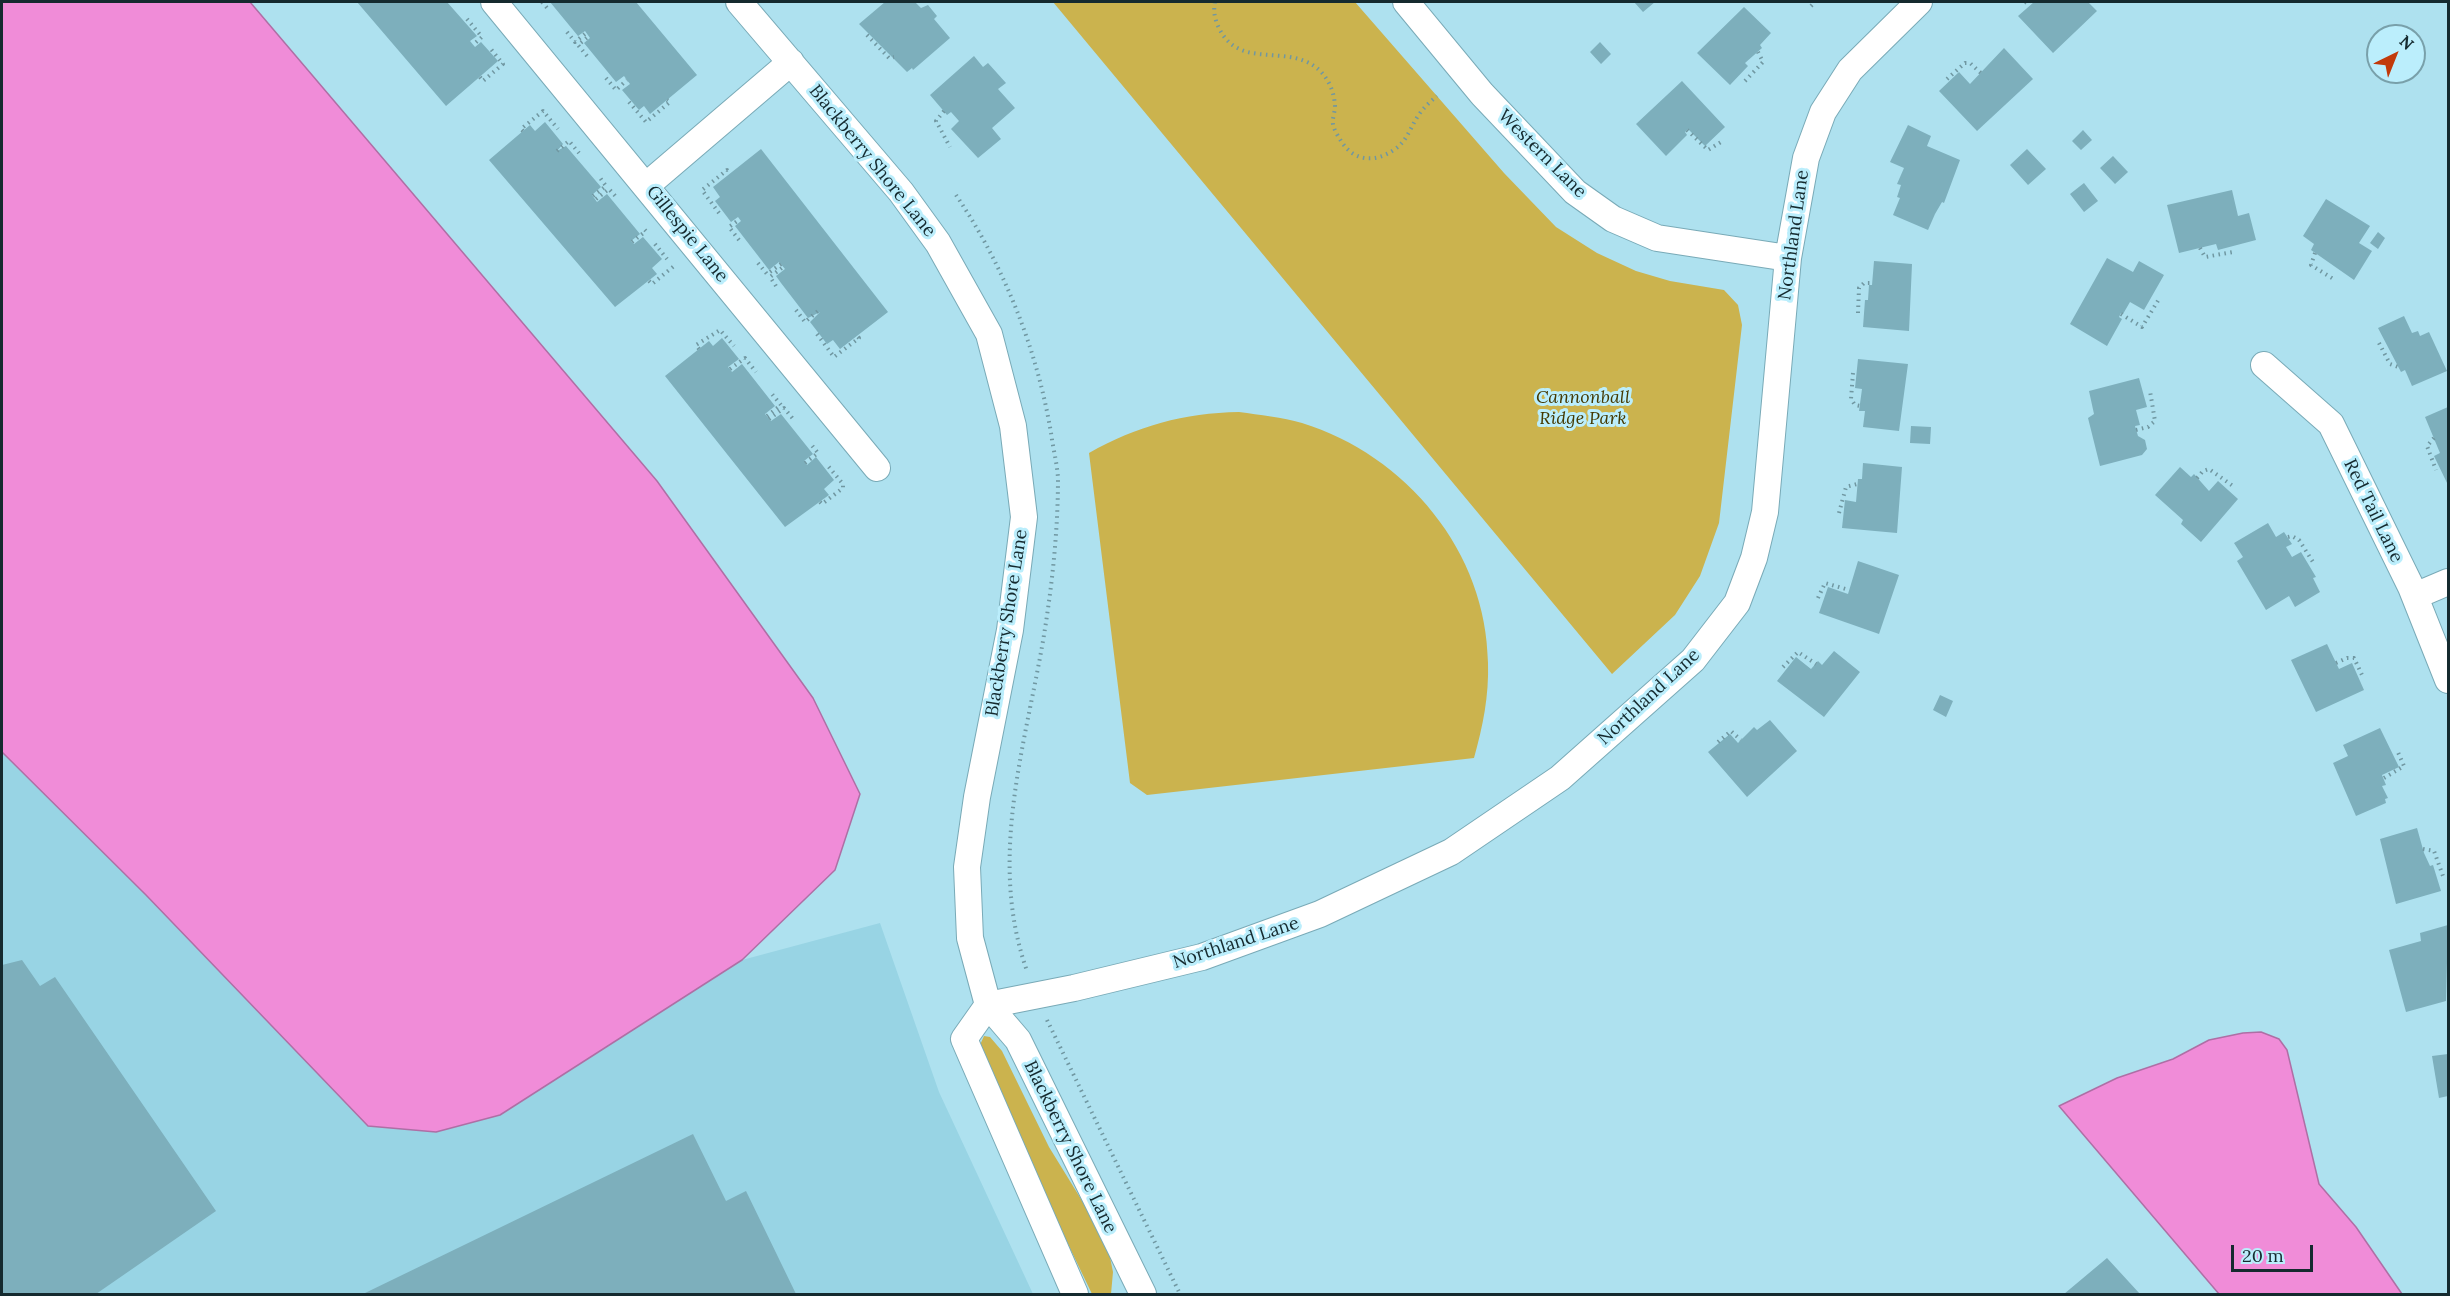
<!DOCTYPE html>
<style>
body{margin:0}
#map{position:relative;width:2450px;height:1296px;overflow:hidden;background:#aee1ef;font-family:Lora,serif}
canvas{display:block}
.frame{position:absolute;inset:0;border:3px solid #152a2f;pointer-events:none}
.north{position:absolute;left:2366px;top:24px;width:60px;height:60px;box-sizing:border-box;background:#bbeefc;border:2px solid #79a0aa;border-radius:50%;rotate:43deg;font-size:16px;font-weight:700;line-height:24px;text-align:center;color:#152a2f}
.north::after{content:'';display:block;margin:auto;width:21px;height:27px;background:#c23a0a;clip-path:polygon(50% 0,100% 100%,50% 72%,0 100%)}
.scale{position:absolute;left:2231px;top:1245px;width:82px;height:27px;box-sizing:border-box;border:3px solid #152a2f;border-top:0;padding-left:8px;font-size:18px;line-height:21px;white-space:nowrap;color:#152a2f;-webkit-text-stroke:4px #bbeefc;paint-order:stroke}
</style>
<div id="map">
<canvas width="2450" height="1296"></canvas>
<div class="frame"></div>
<div class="north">N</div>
<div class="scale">20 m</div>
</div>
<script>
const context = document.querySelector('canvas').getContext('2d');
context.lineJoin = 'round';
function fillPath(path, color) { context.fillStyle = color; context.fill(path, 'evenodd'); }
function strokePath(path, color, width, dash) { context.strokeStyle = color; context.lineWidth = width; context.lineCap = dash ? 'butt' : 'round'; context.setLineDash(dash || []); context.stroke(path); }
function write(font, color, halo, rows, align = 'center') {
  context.font = font + ' Lora,serif'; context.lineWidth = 6; context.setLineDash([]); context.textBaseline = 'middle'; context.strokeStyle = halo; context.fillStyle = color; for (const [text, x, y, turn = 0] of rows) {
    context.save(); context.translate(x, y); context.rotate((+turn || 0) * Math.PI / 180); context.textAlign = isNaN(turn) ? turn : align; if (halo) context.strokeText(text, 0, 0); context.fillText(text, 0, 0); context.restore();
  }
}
fillPath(new Path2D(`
 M2,752L146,895L500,1115L742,960L880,923L939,1092L1033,1294H2Z`), '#98d4e4');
fillPath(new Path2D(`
 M1053,2H1355L1504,173L1556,227L1597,253L1636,271L1670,281L1724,290L1738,305L1742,325L1719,523L1700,576L1675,615L1612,674Z
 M1239,412C1260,415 1282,417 1302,423C1406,455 1487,552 1488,663C1489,696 1483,726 1474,758L1147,795L1130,783L1089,453C1137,426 1184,413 1239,412Z
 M984,1036L990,1037L1002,1051L1049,1147L1097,1225L1108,1247L1113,1272L1111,1294H1092L1015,1134L980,1045Z`), '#cbb34e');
const water = new Path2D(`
 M2,2H250L657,481L813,698L860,794L835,870L742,960L500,1115L436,1132L368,1126L146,895L2,752Z
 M2261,1032L2279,1039L2287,1050L2319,1184L2356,1227L2402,1294H2219L2059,1106L2117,1078L2173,1059L2209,1040L2243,1033Z`);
fillPath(water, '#f08cd8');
strokePath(water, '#ae6fa5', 1.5);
fillPath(new Path2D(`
 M357,2H447L477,36L470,41L475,47L481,42L498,61L446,106Z
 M550,2H636L697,75L650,114L644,106L639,110L622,90L630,84L624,76L616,82L584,43L590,38L585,31L578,36Z
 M885,2H915L921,8L928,5L937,16L934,19L950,38L913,70L912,68L907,72L859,24Z
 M1634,2H1655L1643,12Z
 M2034,2H2088L2097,11L2053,53L2018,16Z
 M1744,7L1771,33L1760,45L1762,48L1745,63L1748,66L1730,85L1697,53Z
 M1600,42L1611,54L1601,64L1590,52Z
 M2004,48L2033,79L1977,131L1939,91L1959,72L1970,84Z
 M974,56L983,67L988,63L1006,83L998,89L1015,108L992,128L1001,139L978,158L951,129L959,121L951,112L947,115L930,95Z
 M1682,81L1725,127L1705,146L1688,129L1685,132L1687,135L1666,156L1636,124Z
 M545,122L563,144L557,151L566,146L601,187L592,195L597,202L607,194L640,234L631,241L634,244L643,237L662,259L652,268L657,274L615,307L489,160L530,125L535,131Z
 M1908,125L1931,136L1927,146L1960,160L1944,203L1942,202L1935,214L1928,230L1893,215L1900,198L1897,197L1901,185L1897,184L1904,168L1890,162Z
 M2083,130L2092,140L2081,150L2072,141Z
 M761,149L888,312L840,349L833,340L827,344L810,322L820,312L808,318L781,283L776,276L785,269L779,262L769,270L735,226L741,221L738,217L731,222L715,201L720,197L713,187Z
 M2027,149L2046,169L2028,185L2010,165Z
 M2113,156L2128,172L2115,184L2100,168Z
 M2084,183L2098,201L2084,212L2070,194Z
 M2232,190L2238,216L2249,213L2256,240L2218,250L2216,244L2179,253L2167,205Z
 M2326,199L2370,226L2359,243L2372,251L2354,280L2311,250L2314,244L2303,236Z
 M2378,232L2385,238L2378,249L2370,243Z
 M2107,258L2133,272L2139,261L2164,275L2144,310L2130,302L2123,314L2121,313L2119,317L2122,319L2107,346L2070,324Z
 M1874,261L1912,264L1909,331L1863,327L1865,300H1868L1869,285H1872Z
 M2404,316L2412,333L2418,331L2420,336L2429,332L2447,371L2412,386L2405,370L2401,372L2378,328Z
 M722,338L739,359L728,367L730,369L732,372L742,364L775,406L765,414L771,421L781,414L813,454L804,461L807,465L816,457L834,480L824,489L829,495L785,527L665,376L709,341L713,346Z
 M1858,359L1908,364L1899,431L1863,427L1865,411H1859L1862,389L1855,388Z
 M2139,378L2147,407L2136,410L2140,425L2135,426L2138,436L2145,440L2147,449L2142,455L2100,466L2088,418L2094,414L2089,391Z
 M2448,407V485L2434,456L2440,453L2425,417Z
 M1911,426L1931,427L1930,444L1910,443Z
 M1863,463L1902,467L1897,533L1842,528L1845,500L1856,502L1858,479H1862Z
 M2180,467L2191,477L2194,474L2209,491L2218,481L2238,499L2201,542L2181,524L2183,520L2155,495Z
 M2268,523L2276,537L2284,532L2292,544L2286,547L2292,557L2301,552L2316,577L2313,578L2320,592L2295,607L2289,596L2266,610L2237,561L2243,557L2234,543Z
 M1858,561L1899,575L1879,634L1819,613L1828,587L1848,594Z
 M2327,644L2339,669L2352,663L2364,690L2316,712L2291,660Z
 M1834,651L1860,672L1824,717L1777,681L1796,657L1811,669L1818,661L1822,665Z
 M1940,695L1953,701L1946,717L1933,710Z
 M1770,720L1797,751L1747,797L1708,752L1730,734L1738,743L1754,727L1757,730Z
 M2380,728L2399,767L2382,775L2386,785L2382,786L2388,798L2385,799L2386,803L2356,816L2333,763L2348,756L2343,745Z
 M2417,828L2424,853L2430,866L2433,865L2441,891L2396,904L2380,839Z
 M2448,925L2446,1001L2406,1012L2389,950L2421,941L2420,933Z
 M22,960L40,986L55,977L216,1211L96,1294H2V965Z
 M2448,1054V1096L2439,1098L2432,1056Z
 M693,1134L726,1201L746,1191L796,1294H363Z
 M2107,1258L2140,1294H2064Z`), '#7dafbc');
const minor = new Path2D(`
 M494,2L877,468
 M739,2L901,192L938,243L989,334L1013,426L1024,517L1010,630L977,797L967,867L970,938L988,1005L1018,1040L1143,1294
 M1406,2L1482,94L1575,192L1613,219L1657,238L1788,258
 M647,185L791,62
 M2264,365L2331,424L2411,587L2448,680
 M2415,596L2448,582
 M988,1005L1074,988L1202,957L1320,914L1451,852L1560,778L1693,660L1737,603L1754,558L1765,512L1788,258L1806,158L1823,112L1850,70L1919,2
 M988,1005L964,1039L1075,1294`);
strokePath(minor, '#79aab7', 28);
strokePath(new Path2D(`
 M542,2L548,9
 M1215,2C1213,11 1215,20 1219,28C1237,66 1277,48 1307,62C1325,70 1334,88 1335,106C1335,112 1332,119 1333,124C1334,130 1338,136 1341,141C1354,162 1376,163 1395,149C1407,141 1410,128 1418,116C1423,108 1430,102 1437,96
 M2024,3L2025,2
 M1811,6L1815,2
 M467,19L482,37L473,45
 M567,32L575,42L586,33
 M867,35L889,58L894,57
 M587,56L578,45L589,36
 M480,77L483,81L503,64L490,48
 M606,78L616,90L627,80
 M1947,79L1965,63H1970L1981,73
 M1745,81L1763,62L1758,52
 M629,102L646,122L670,102L667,100
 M944,111L936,121L950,147
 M1687,130L1708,150L1721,142
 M523,131L521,129L543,111L558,129
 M557,151L569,141L579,153
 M956,195C1004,266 1037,349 1051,433C1053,448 1057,463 1058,478C1058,532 1052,587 1043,641C1024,750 988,861 1027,971
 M593,196L606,186L598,175
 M596,199L609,189L618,199
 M719,213L702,190L727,170L730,173
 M739,240L729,227L740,219
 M632,242L646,231L644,229
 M655,244L667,259
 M2200,248L2205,257L2233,252
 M2315,253L2311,265L2335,280
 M758,263L767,274L781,264
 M649,281L652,284L674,266L672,264
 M776,286L770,277L783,267
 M796,310L805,322L818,311
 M1858,313L1859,288L1864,283H1872
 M2121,314L2142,327L2159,299
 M817,334L834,357L859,338L857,336
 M2379,343L2390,364L2398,367
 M699,349L696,345L720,330L734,346
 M730,369L745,358L756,372
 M1853,373L1851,399L1855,405L1860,406
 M767,416L781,405L772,394
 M769,419L784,408L794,420
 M2136,430L2148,427L2155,421L2150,391
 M2434,438L2427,446L2436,470
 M805,463L818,453L810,443
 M2197,478L2203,471L2209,469L2233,486
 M820,502L822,504L843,488V484L828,466
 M1839,513L1846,487L1857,484
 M2288,537L2292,536L2299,540L2313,562
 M1818,598L1825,583L1849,590
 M2336,663L2347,658H2354L2362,675
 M1783,667L1798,652L1816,664
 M1718,742L1731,731L1741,740
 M2384,778L2404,766L2397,750
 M2423,849L2434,851L2443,876
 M1047,1020L1180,1294`), '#7097a1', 4, [1.5, 4.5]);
strokePath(minor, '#fff', 26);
write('18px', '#152a2f', '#bbeefc', [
 ["Western Lane",1542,154,45],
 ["Blackberry Shore Lane",872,161,51],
 ["Gillespie Lane",687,234,51],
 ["Northland Lane",1794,235,-82],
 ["Red Tail Lane",2373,511,64],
 ["Blackberry Shore Lane",1007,623,-81],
 ["Northland Lane",1649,697,-43],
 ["Northland Lane",1236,943,-18],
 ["Blackberry Shore Lane",1070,1147,64]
]);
write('italic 18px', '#443800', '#bbeefc', [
 ["Cannonball",1583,398],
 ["Ridge Park",1583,419]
]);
</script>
